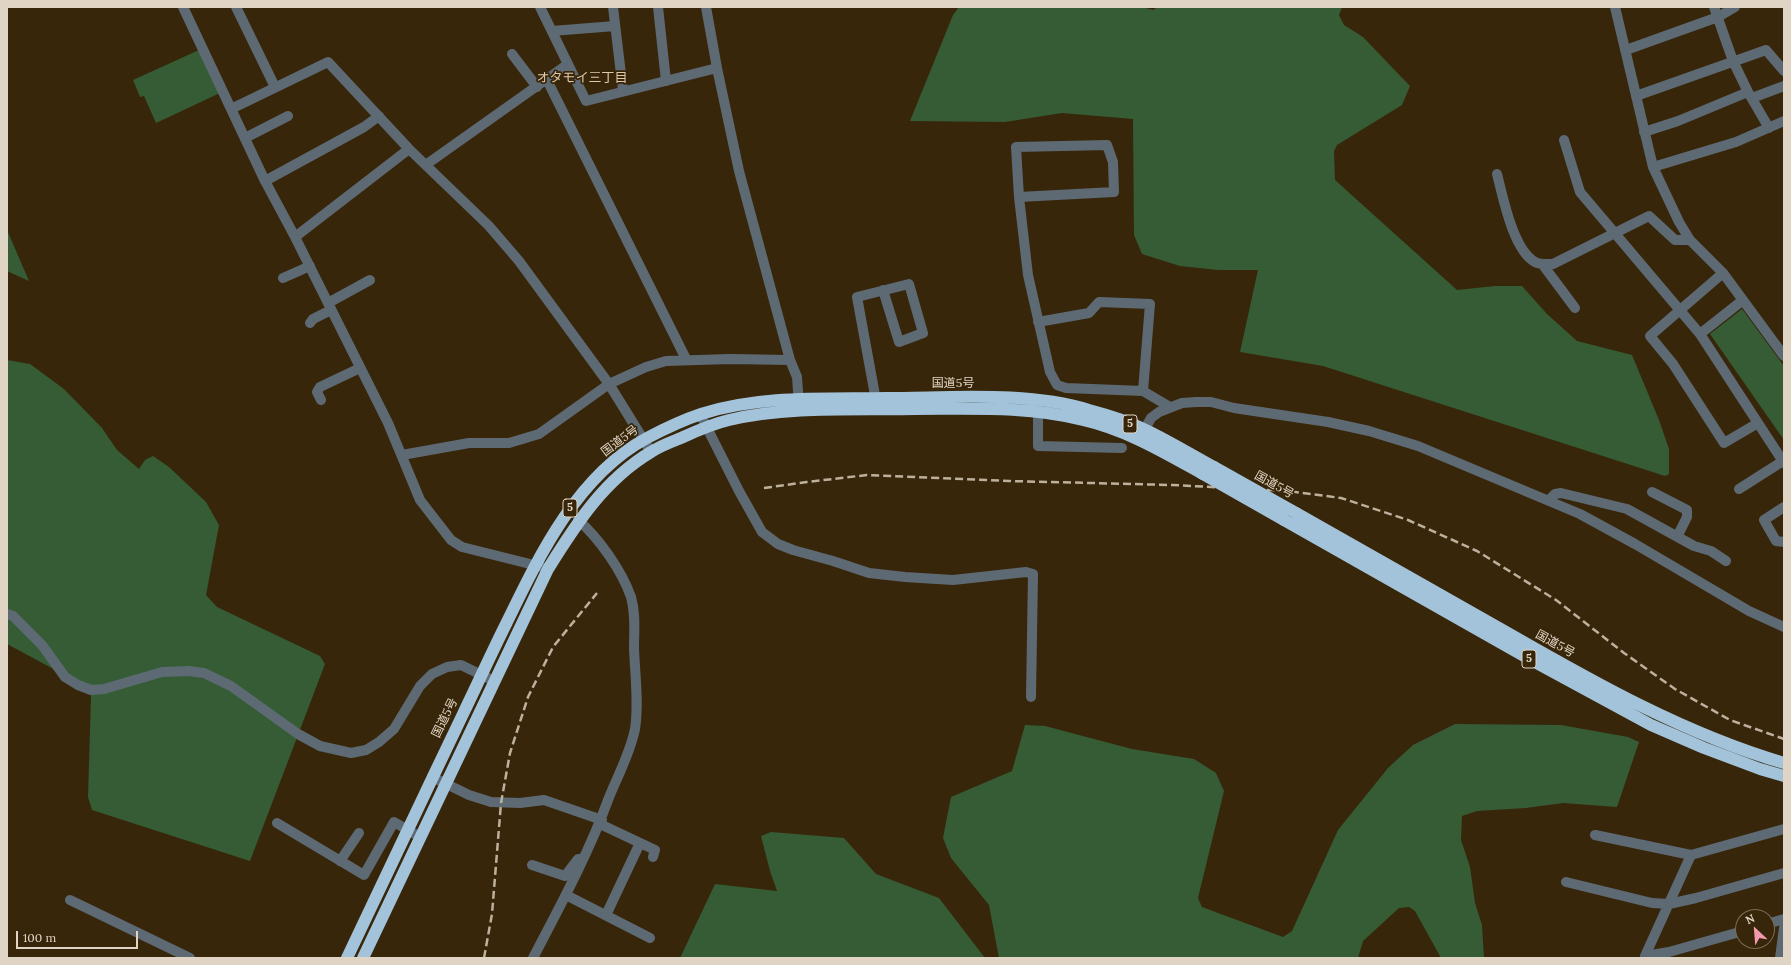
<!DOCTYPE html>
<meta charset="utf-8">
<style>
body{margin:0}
#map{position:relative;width:1791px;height:965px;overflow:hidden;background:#38260a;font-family:Lora,serif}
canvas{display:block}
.frame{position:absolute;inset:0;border:8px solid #e0d5c5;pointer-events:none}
.north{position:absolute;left:1735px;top:909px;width:40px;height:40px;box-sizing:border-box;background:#38260a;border:1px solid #7b6c55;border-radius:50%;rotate:334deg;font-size:11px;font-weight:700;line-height:16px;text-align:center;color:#e0d5c5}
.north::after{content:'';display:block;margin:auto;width:14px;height:18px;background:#f29aad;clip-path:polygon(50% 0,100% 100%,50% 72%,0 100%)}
.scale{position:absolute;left:16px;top:931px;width:122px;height:18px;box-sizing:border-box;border:2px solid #e0d5c5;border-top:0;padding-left:5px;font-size:12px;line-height:14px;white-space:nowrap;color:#e0d5c5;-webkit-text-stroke:3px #38260a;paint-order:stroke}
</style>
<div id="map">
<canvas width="1791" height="965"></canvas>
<div class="frame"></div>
<div class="north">N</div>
<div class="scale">100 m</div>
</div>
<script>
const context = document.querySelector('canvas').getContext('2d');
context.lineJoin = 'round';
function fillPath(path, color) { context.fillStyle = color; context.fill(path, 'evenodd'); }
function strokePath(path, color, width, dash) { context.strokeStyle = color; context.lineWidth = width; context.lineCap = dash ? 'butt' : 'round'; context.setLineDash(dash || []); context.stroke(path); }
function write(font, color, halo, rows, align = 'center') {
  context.font = font + ' Lora,"Noto Sans JP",serif'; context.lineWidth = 3.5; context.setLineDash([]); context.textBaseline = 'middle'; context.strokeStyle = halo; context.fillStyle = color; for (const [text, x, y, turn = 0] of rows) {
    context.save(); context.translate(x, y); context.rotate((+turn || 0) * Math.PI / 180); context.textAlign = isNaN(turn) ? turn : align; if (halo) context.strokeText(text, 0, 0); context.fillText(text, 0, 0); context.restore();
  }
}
fillPath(new Path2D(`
 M959,7H1142L1153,10L1158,7H1342L1339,15L1344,25L1363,37L1410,86L1402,105L1337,145L1334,151L1335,180L1457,290L1495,286H1522L1547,314L1577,341L1632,355L1659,420L1669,449V474L1665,476L1323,366L1240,352L1258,270H1218L1180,266L1142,254L1134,235L1133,119L1062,113L1005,122L910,121L953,15Z
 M199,50L220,93L156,123L144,96L140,97L133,80Z
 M7,230L29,281L7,271Z
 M1742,309L1784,366V440L1710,334Z
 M7,360L30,364L64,389L102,428L117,450L139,469L145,460L153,456L169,467L206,502L219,525L206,595L217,607L320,656L325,664L250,861L92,810L88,797L91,696L87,687L7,644Z
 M1455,724L1561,725L1628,737L1639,742L1617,807L1563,803L1526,808L1477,811L1462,816L1461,840L1470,867L1475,903L1482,925L1484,958H1441L1415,911L1409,907L1399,908L1363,941L1358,958H999L989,905L951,858L943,838L951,797L1012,771L1025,725L1045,726L1132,749L1194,759L1216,773L1224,791L1198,898L1202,907L1283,937L1292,931L1338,830L1388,768L1413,745Z
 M771,832L844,838L876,874L939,898L985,958H680L715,884L777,891L770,871L761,836Z`), '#355c35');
strokePath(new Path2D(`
 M183,7L265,181L295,237L388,423L420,500L451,540L462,547L542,567
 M236,7L275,87
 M540,7L586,101L717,68
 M613,7L623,91
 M658,7L666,81
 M706,7L717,68L739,171L790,360L797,377L799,406
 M1615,7L1653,167L1679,222L1690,240L1723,273L1784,356
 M1714,7L1733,61L1748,92L1769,128
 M552,31L615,26
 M1626,50L1718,17L1735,7
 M512,54L537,87
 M547,80L686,359
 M1636,96L1766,50L1784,71
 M1752,98L1784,86
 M231,109L328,62L409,149L489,226L519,261L609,384L651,452
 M1644,132L1678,121L1748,92
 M245,138L288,116
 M1564,140L1580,192L1700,334L1784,463
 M427,164L568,64
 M1653,167L1736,142L1784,121
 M1497,174C1503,197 1513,250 1535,262C1541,265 1547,264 1553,264L1649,216L1675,240H1690
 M265,181L364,127L379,116
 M1019,197L1114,192L1113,162L1107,145L1016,147L1019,197L1028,275L1050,372L1057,385L1066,388L1143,391L1170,407
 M295,237L409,149
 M1543,265L1575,308
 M1723,273L1650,336L1673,364L1724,443L1758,423
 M283,278L310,266
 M328,303L370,280
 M1038,322L1089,313L1099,302L1150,304L1143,391
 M310,323L313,319L331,310
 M1700,334L1743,300
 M321,400L317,392L320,387L360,368
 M877,406L857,297L909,284L923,333L899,342L883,290
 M1038,406V446L1122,448
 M700,414L739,491L762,532L778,544L793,550L833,561L869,573L905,577L953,580L1026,572L1033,574L1031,697
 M1141,436L1151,418L1159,412L1182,403L1196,402H1211L1234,408L1328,422L1369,431L1418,446L1580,514L1635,544L1749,611L1784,627
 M402,455L469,443H509L539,434L609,384L646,367L666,361L730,359L790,360
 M1739,489L1783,461
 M1652,492L1687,510V517L1678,535
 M1549,500L1555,494L1561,493L1627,509L1694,546L1711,551L1726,561
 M1784,507L1764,520L1776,541L1784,542
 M7,614L13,616L42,645L65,677L78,685L91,690L104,689L162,672L188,671L204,673L231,686L298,734L320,746L351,753L366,750L379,742L394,729L420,686L432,674L447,667L461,665L494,681
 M432,777L469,795L491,802L520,803L544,800L602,820
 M277,823L364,875L394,822L420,837
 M600,824L655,850L653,857
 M1595,835L1691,855
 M340,861L359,833
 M532,865L565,876L578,859H582
 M1566,882L1652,903L1669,904L1696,898L1784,873
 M566,895L650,938
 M70,900L190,958
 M606,915L640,843
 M1767,924L1784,919
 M1743,931L1669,952L1645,956L1691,855L1784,829
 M533,958C560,906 588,855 608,800C617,777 630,754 635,729C639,703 635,675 634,648C634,631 636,614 631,597C622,571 599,538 578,520
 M1780,958L1784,928`), '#5d6a74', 10);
strokePath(new Path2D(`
 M1296,513C1366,553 1436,593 1506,632C1595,683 1685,734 1784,763
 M1284,520L1533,661L1651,725L1704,748L1760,769L1784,776
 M347,958C386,876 424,795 463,714C478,683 492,652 507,622C540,554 578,475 647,438C664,429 683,420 701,414C759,395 827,399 886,398C951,398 1027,391 1089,410C1108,415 1128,421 1146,430C1169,441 1192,455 1214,467
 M363,958L548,569C576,524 604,480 651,452C660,446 671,442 681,438C696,431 712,424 729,420C786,406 856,410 915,409C972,409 1028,406 1083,420C1127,430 1165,453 1203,474`), '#a3c3db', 12);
strokePath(new Path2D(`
 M764,488L807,482L867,475L1009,481L1172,485L1288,491L1341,498L1408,520L1477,551L1556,600L1624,653L1675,689L1730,720L1784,739
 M484,958L492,914L501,803L510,753L528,697L553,647L597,593`), '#bdb19e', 2.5, [8, 4]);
strokePath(new Path2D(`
 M1214,467L1296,513
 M1203,474L1284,520`), '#a3c3db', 12);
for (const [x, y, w] of [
 [1130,424,14],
 [570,508,14],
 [1529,659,14]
]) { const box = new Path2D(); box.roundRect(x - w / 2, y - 9, w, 18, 3); context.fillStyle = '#38260a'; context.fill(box); strokePath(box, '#e0d5c5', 1); }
write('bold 11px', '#e0d5c5', null, [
 ["5",1130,424],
 ["5",570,508],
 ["5",1529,659]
]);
write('12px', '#e0d5c5', '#38260a', [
 ["国道5号",953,384],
 ["国道5号",620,441,-37],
 ["国道5号",1274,485,29],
 ["国道5号",1555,644,29],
 ["国道5号",445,718,-64]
]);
write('13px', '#dec8a8', '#38260a', [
 ["オタモイ三丁目",582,78]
]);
</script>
